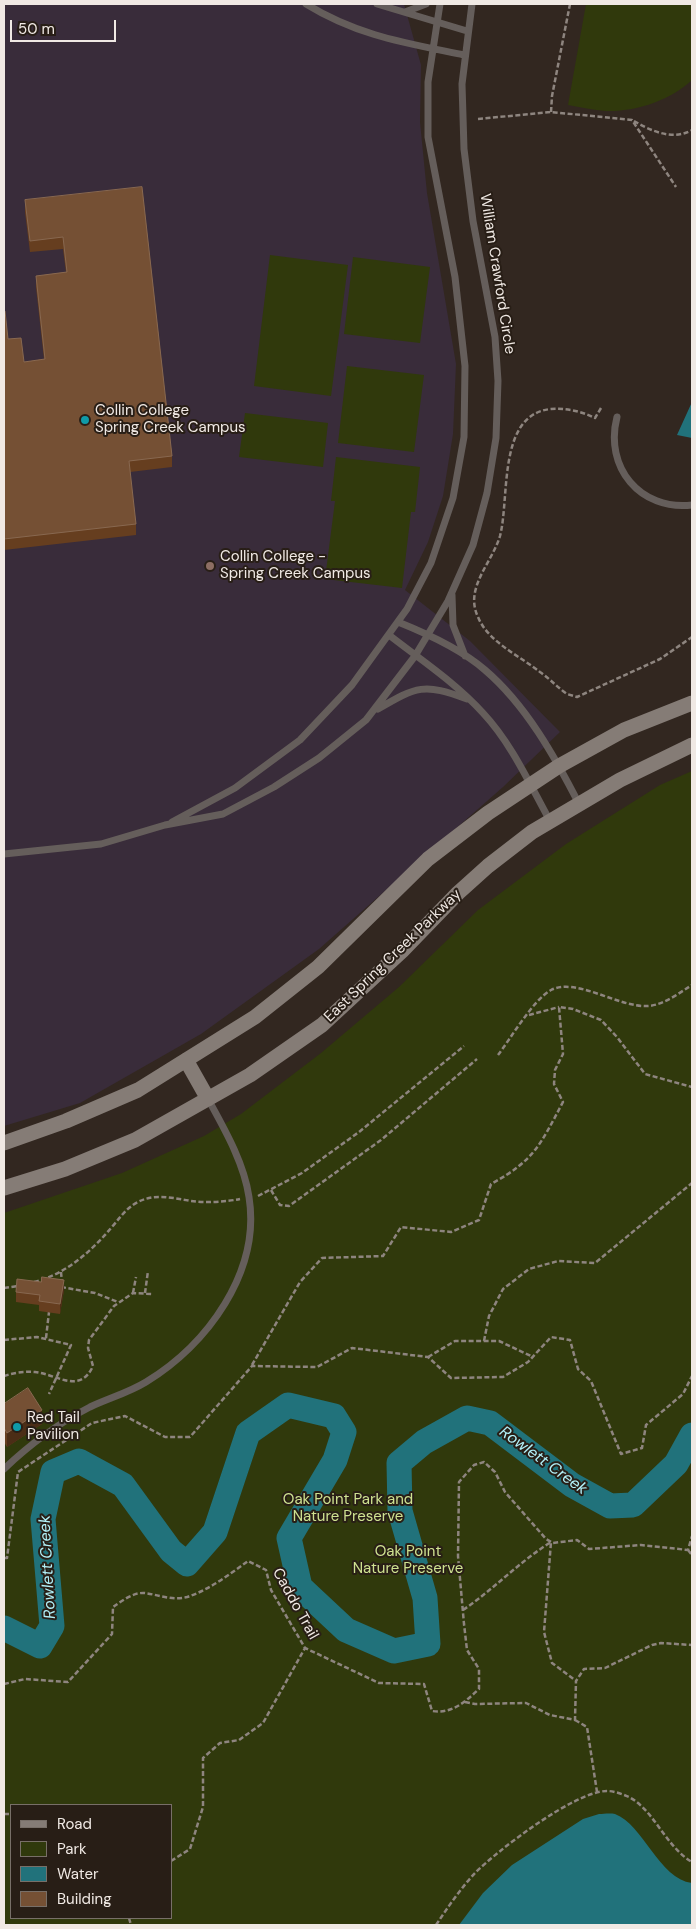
<!DOCTYPE html>
<style>
body{margin:0}
#map{position:relative;width:696px;height:1929px;overflow:hidden;background:#322720;font-family:"DM Sans",sans-serif}
canvas{display:block}
.frame{position:absolute;inset:0;border:5px solid #f0e9e4;pointer-events:none}
.legend{position:absolute;left:10px;top:1804px;width:162px;height:115px;box-sizing:border-box;background:#281e16;border:1px solid #786f68;margin:0;padding:6px 9px;list-style:none;font-size:15px;color:#f0e9e4}
.legend li{display:flex;align-items:center;gap:10px;height:25px}
.legend b{width:25px;border:1px solid #786f68}
.scale{position:absolute;left:10px;top:20px;width:106px;height:22px;box-sizing:border-box;border:2px solid #f0e9e4;border-top:0;padding-left:6px;font-size:15px;line-height:18px;white-space:nowrap;color:#f0e9e4;-webkit-text-stroke:4px #281e16;paint-order:stroke}
</style>
<div id="map">
<canvas width="696" height="1929"></canvas>
<div class="frame"></div>
<ul class="legend">
<li><b style="height:6px;background:#857c76"></b>Road</li>
<li><b style="height:14px;background:#30390c"></b>Park</li>
<li><b style="height:14px;background:#21727b"></b>Water</li>
<li><b style="height:14px;background:#755034"></b>Building</li>
</ul>
<div class="scale">50 m</div>
</div>
<script>
const context = document.querySelector('canvas').getContext('2d');
context.lineJoin = 'round';
function fillPath(path, color) { context.fillStyle = color; context.fill(path, 'evenodd'); }
function strokePath(path, color, width, dash) { context.strokeStyle = color; context.lineWidth = width; context.lineCap = dash ? 'butt' : 'round'; context.setLineDash(dash || []); context.stroke(path); }
function write(font, color, halo, rows, align = 'center') {
  context.font = font + ' "DM Sans",sans-serif'; context.lineWidth = 4; context.setLineDash([]); context.textBaseline = 'middle'; context.strokeStyle = halo; context.fillStyle = color; for (const [text, x, y, turn = 0] of rows) {
    context.save(); context.translate(x, y); context.rotate((+turn || 0) * Math.PI / 180); context.textAlign = isNaN(turn) ? turn : align; if (halo) context.strokeText(text, 0, 0); context.fillText(text, 0, 0); context.restore();
  }
}
fillPath(new Path2D(`
 M4,4H404L421,65L420,122L427,193L456,364L453,434L443,496L428,542L405,590L470,641L560,732L503,787L319,949L201,1034L80,1103L4,1126Z`), '#392c3a');
fillPath(new Path2D(`
 M586,4H692V80C671,100 636,112 606,111C594,110 580,107 568,105Z
 M270,255L348,265L331,396L254,386Z
 M353,257L430,267L420,343L344,334Z
 M347,366L424,375L414,452L338,443Z
 M245,413L328,423L323,467L239,457Z
 M336,457L420,467L415,512H411L402,588L325,579L335,501H331Z
 M692,771V1925H4V1213L122,1173L204,1136L241,1114L321,1053L399,987L478,910L566,844L660,785ZM11,1805H171V1918H11Z`), '#30390c');
fillPath(new Path2D(`
 M692,402V438L677,435Z
 M599,1814C603,1814 610,1813 615,1814C643,1824 659,1879 692,1883V1925H459L483,1893L512,1865L583,1819Z`), '#21727b');
strokePath(new Path2D(`
 M4,1628L40,1646L52,1626L43,1519L53,1472L79,1461L123,1485L171,1551L187,1564L215,1532L248,1433L288,1405L334,1416L344,1432L335,1460L289,1538L300,1587L346,1630L394,1651L428,1644L425,1598L400,1511L399,1463L424,1442L467,1418L490,1423L572,1485L610,1506L633,1505L676,1464L692,1435`), '#21727b', 25);
strokePath(new Path2D(`
 M551,112L552,96L570,4
 M478,119L551,112L632,120L676,187
 M634,121C651,131 673,141 692,130
 M601,408L595,418C581,411 566,408 551,409C497,414 510,498 500,536C492,563 464,588 478,617C488,642 520,656 540,672C550,679 557,687 567,694L577,697L660,659L692,637
 M529,1015L559,1007
 M498,1055C511,1038 533,1000 551,990C577,977 619,1008 648,1006C664,1005 679,993 692,985
 M271,1190L280,1205L289,1206L381,1140L477,1059
 M258,1196L302,1173L359,1132L464,1046
 M61,1272L62,1283
 M34,1282C64,1275 91,1252 111,1228C120,1218 126,1208 138,1202C155,1193 173,1198 191,1201C206,1203 225,1202 240,1199
 M61,1287L95,1293L118,1302
 M4,1288L19,1286
 M133,1293L136,1277
 M145,1293L148,1271
 M46,1338L49,1312
 M4,1340L37,1337L71,1345L49,1394
 M484,1341L489,1316L503,1289L529,1269L558,1261L595,1263L692,1183
 M428,1357L455,1341H499L533,1357
 M252,1365L300,1282L322,1258L383,1256L401,1227L451,1232L479,1220L491,1184C535,1160 540,1145 563,1102L554,1084L555,1070L563,1054L559,1007L573,1009L601,1020L617,1037L645,1074L692,1087
 M4,1376C13,1373 24,1371 35,1372C56,1374 80,1395 93,1366L88,1348L89,1340L114,1306L133,1293L153,1294
 M688,1550L692,1555
 M4,1558H7L18,1472L92,1423L125,1416L165,1437H190L252,1366L317,1367L352,1348L428,1357L451,1378L503,1377L528,1362L551,1337L570,1340L578,1369L591,1381L621,1454L642,1448L646,1425L683,1394L692,1376
 M463,1610C494,1589 519,1562 551,1542L544,1632L552,1663L576,1681
 M4,1684L25,1679L68,1682L112,1634L113,1607C122,1601 133,1592 145,1593C159,1595 173,1601 187,1597C209,1590 230,1574 248,1561L266,1570L271,1590L305,1648L379,1683L424,1684L432,1711C452,1714 465,1702 479,1689V1669L467,1650L464,1624L458,1556L459,1482L474,1465L484,1462L495,1472L505,1492L546,1539L553,1543L577,1540L589,1549L641,1545L688,1550L692,1536
 M465,1702L475,1704L526,1703L550,1715L575,1720L576,1681L584,1669L605,1668L652,1645L661,1643L692,1645
 M575,1720L587,1727L597,1792
 M4,1814H11
 M171,1861L190,1849L203,1807V1758L220,1743L239,1740L263,1723L305,1648
 M129,1918L131,1925
 M436,1925C448,1907 461,1888 475,1873C498,1850 575,1791 607,1791C614,1791 622,1794 629,1797C654,1810 666,1847 692,1862`), '#8e857f', 2.5, [5, 2.5]);
strokePath(new Path2D(`
 M306,4C358,36 406,43 464,55
 M377,4L467,31
 M405,12L426,4
 M617,417C604,467 640,511 692,505
 M452,595L453,625L465,656
 M398,622C428,634 461,649 485,670C526,705 555,757 579,804
 M389,635C421,660 456,683 483,713C512,744 530,785 550,821
 M378,709C417,686 424,683 467,699
 M172,822L235,788L300,740L352,685L407,609L431,563L453,498L464,437L465,366L455,277L428,137V82L440,4
 M4,854L101,844L165,825L223,814L274,787L319,758L366,720L415,656L448,601L473,545L487,493L496,438L498,381L495,337L473,221L464,149L462,84L472,4
 M4,1469C29,1445 59,1423 90,1407C109,1398 128,1393 146,1382C207,1345 261,1272 249,1197C244,1163 225,1130 208,1099`), '#655e5b', 7);
strokePath(new Path2D(`
 M186,1060L208,1099
 M4,1143L66,1121L138,1090L255,1017L318,967L428,859L488,813L559,766L624,730L692,703
 M4,1188L65,1169L135,1140L250,1075L322,1025L402,951L458,893L488,866L532,832L620,780L692,745`), '#857c76', 15);
fillPath(new Path2D(`
 M142,187L172,456V467L130,472L136,524V535L4,550V311L8,339L24,362L44,359L36,287V276L66,272L63,249L30,252L25,212V200Z
 M64,1290L60,1314L39,1311V1305L16,1302V1292Z
 M4,1404L42,1424L7,1447L4,1442Z`), '#663e1f');
fillPath(new Path2D(`
 M64,1280V1290L60,1314V1304Z
 M42,1410V1424L7,1447V1433Z`), '#4b2d16');
const building = new Path2D(`
 M142,187L172,456L129,461L136,524L4,539V311H5L8,339L21,338L24,362L45,359L36,276L67,272L63,237L30,241L25,200Z
 M42,1277L64,1280L60,1304L39,1301L40,1295L16,1292L17,1279L41,1282Z
 M28,1388L42,1410L7,1433L4,1428V1404Z`);
fillPath(building, '#755034');
strokePath(building, '#886850', 1);
for (const [x, y, r, color] of [
 [85,420,5,"#0f9aa8"],
 [210,566,5,"#8d6e63"],
 [17,1427,5,"#0f9aa8"]
]) { const dot = new Path2D(); dot.arc(x, y, r, 0, 2 * Math.PI); context.fillStyle = color; context.fill(dot); strokePath(dot, '#281e16', 2); }
write('15px', '#f0e9e4', '#281e16', [
 ["William Crawford Circle",497,274,81],
 ["East Spring Creek Parkway",393,956,-44],
 ["Caddo Trail",295,1604,61]
]);
write('15px', '#f0e9e4', '#281e16', [
 ["Collin College",95,411],
 ["Spring Creek Campus",95,428],
 ["Collin College -",220,557],
 ["Spring Creek Campus",220,574],
 ["Red Tail",27,1418],
 ["Pavilion",27,1435]
], 'left');
write('15px', '#cfe291', '#281e16', [
 ["Oak Point Park and",348,1500],
 ["Nature Preserve",348,1517],
 ["Oak Point",408,1552],
 ["Nature Preserve",408,1569]
]);
write('italic 16px', '#b2f1f9', '#281e16', [
 ["Rowlett Creek",543,1461,36],
 ["Rowlett Creek",48,1567,-93]
]);
</script>
